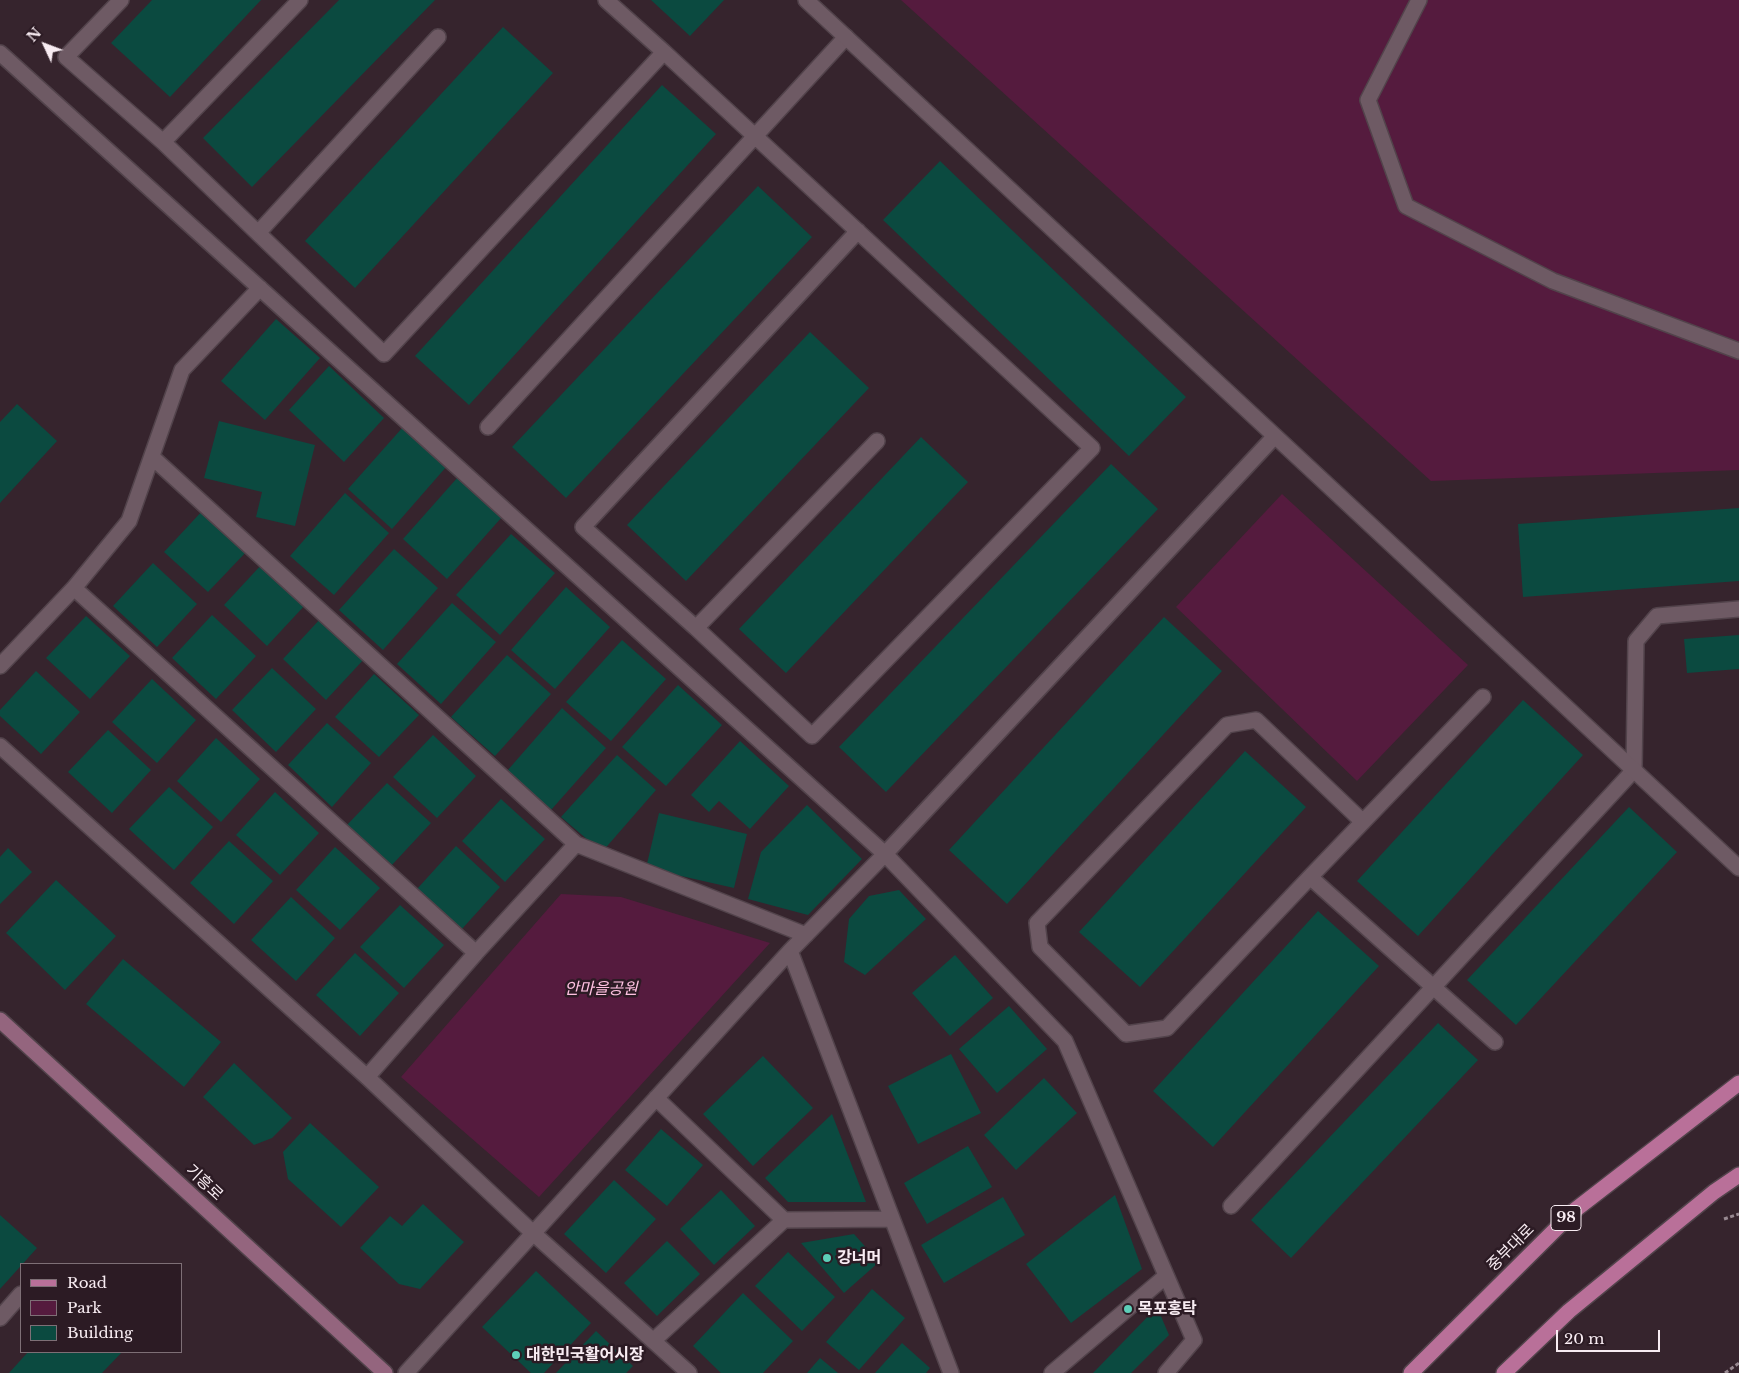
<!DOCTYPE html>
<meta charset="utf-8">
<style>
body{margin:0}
#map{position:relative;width:1739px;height:1373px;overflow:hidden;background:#36242d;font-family:"Libre Baskerville",serif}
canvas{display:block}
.legend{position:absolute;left:20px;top:1263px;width:162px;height:90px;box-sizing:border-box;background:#2c1b24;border:1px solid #7e6f76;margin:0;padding:6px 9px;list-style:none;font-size:15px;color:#f8ecf2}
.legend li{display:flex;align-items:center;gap:10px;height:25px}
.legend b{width:25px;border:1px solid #7e6f76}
.north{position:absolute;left:20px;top:20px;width:50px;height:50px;-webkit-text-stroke:4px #2c1b24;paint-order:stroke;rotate:313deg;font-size:14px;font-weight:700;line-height:20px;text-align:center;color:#f8ecf2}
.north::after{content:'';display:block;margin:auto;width:18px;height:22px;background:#f8ecf2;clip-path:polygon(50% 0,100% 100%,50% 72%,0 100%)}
.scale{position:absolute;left:1556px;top:1330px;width:104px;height:22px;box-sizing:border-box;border:2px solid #f8ecf2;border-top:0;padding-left:6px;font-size:15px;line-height:18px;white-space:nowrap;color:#f8ecf2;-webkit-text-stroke:4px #2c1b24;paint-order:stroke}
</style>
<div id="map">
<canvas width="1739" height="1373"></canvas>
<ul class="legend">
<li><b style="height:6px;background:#b97099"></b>Road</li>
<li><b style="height:14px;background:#551b3e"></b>Park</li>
<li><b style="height:14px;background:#0b4a40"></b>Building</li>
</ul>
<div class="north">N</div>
<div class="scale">20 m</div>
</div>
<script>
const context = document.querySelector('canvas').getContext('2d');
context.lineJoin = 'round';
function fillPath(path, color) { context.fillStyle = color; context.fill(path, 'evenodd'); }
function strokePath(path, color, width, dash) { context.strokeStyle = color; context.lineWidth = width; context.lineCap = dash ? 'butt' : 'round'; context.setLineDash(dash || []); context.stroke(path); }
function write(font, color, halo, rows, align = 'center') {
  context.font = font + ' "Libre Baskerville","Noto Sans KR",serif'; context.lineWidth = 5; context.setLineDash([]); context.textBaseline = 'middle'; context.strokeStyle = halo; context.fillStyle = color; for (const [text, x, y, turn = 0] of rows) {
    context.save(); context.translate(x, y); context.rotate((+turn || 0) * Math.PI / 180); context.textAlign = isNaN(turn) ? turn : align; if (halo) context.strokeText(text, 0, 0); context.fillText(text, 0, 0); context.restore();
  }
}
fillPath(new Path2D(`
 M901,0H1739V470L1431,481Z
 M1282,494L1468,665L1357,781L1176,607Z
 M561,894L621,897L770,943L539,1197L401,1077Z`), '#551b3e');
fillPath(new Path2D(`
 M152,0H261L170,97L111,43Z
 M339,0H435L252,187L203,138Z
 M651,0H724L690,36Z
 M503,27L553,73L355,288L305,241Z
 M662,85L716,134L469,405L415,356Z
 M940,161L1186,397L1129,456L883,220Z
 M758,186L812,237L566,498L512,447Z
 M276,319L320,358L265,420L221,381Z
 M810,332L869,388L686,581L627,525Z
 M329,366L384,418L344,462L289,410Z
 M17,404L57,441L0,503V422Z
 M219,421L315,445L295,526L256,517L262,492L204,478Z
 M403,427L447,466L392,529L348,489Z
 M921,437L968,482L786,673L739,629Z
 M1111,464L1158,509L886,792L839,747Z
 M458,477L502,517L447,579L403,539Z
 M345,493L389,533L334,595L290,556Z
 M1739,508V581L1523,597L1518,524Z
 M204,509L248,550L208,592L164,552Z
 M511,534L555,573L500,635L456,595Z
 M394,549L438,588L383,650L339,610Z
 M153,563L197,604L157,647L113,606Z
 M263,563L307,603L267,646L224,605Z
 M566,587L610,627L555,689L511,650Z
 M452,603L496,642L441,704L397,664Z
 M212,615L256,656L216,699L172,658Z
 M86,616L130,656L90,699L46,658Z
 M322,617L366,657L326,700L283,659Z
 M1164,617L1222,671L1007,904L949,850Z
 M1739,635V669L1687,673L1684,639Z
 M622,640L666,679L611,741L566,702Z
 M507,655L551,694L495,756L451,717Z
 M272,668L316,709L276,752L232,710Z
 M36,671L80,712L41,754L0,716V710Z
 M374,674L419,715L379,757L335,717Z
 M152,679L196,720L157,763L112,722Z
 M678,685L722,725L666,786L622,747Z
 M1523,700L1583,755L1418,936L1357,881Z
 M562,708L606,748L551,810L507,771Z
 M327,723L371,763L332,807L288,765Z
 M108,730L151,770L112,813L68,772Z
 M433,735L476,776L437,818L393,777Z
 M216,738L260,779L221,822L177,781Z
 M740,741L789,786L750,829L719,801L709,812L691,795Z
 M1245,751L1306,807L1140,987L1079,932Z
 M617,755L656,790L602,852L561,817Z
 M387,783L431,823L391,866L347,825Z
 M169,787L213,827L174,870L129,829Z
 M275,792L319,833L280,875L236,835Z
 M501,799L545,839L505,882L462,841Z
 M807,805L862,859L808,915L748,899L761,852Z
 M1629,807L1677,852L1516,1025L1467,980Z
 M659,813L747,834L734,888L646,868Z
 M229,841L273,881L234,924L190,883Z
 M456,846L500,887L461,930L417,889Z
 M335,847L380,888L340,930L296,890Z
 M8,848L32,872L0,904V857Z
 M56,880L116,936L65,990L6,933Z
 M899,890L926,919L865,975L844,962L849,919L869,896Z
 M291,897L335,938L296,981L251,940Z
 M400,905L444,945L404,988L360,947Z
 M1318,911L1379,966L1213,1147L1153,1091Z
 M355,953L399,993L360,1036L316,995Z
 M955,955L993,998L950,1036L912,993Z
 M123,959L221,1042L184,1087L86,1004Z
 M1009,1006L1047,1049L997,1093L959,1049Z
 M1438,1023L1478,1060L1291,1258L1251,1220Z
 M951,1054L981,1113L918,1144L888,1086Z
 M763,1056L813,1108L753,1166L703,1114Z
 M234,1063L292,1118L272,1138L254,1145L203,1097Z
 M1044,1078L1077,1113L1016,1170L984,1135Z
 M832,1114L866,1202H788L765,1178Z
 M310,1123L379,1187L341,1227L288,1179L283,1152Z
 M661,1129L703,1165L667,1206L625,1170Z
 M968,1146L992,1187L927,1224L904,1183Z
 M614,1180L656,1219L606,1273L564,1234Z
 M721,1190L755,1226L714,1265L680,1229Z
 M1115,1195L1142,1269L1071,1323L1026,1264Z
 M1003,1197L1025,1235L944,1283L921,1245Z
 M423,1204L464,1242L420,1289L399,1284L360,1248L390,1216L402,1226Z
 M0,1215L37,1248L0,1289Z
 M854,1234L879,1262L844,1293L801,1243Z
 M667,1241L700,1274L657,1316L624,1283Z
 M788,1252L835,1297L802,1331L755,1286Z
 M536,1271L591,1323L544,1373H531L482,1327Z
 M872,1289L905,1318L859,1370L826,1342Z
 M743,1293L793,1341L763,1373H721L693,1346Z
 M1157,1307L1169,1335L1131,1373H1093Z
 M596,1331L633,1366L626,1373H556Z
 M902,1343L930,1368L926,1373H875Z
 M28,1352H122L102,1373H9Z
 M820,1358L838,1373H807Z`), '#0b4a40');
const lane = new Path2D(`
 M121,0L66,57L163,142L300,0
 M664,52L1092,448L812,736L696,628L877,441
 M163,142L384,354L664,52L606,0
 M258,233L438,37
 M488,427L846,37
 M696,628L583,527L858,231
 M1483,697L1310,877L1495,1042
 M1310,877L1167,1028L1126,1034L1040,947L1037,923L1227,725L1256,720L1363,822
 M1231,1206L1634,770L1636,641L1657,616L1739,609
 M0,1318L21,1294`);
const street = new Path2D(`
 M806,0L1275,436
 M1419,0L1368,100L1406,206L1553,281L1739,351
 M0,53L885,854L1065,1041L1194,1340L1166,1373
 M152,457L576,844
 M74,588L476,953L367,1077
 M0,666L74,588L129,521L182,370L260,288
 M0,746L367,1077L533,1233L689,1373
 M790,951L885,854L1275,436L1739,868
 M476,953L576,844L806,935
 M784,1220L892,1219
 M653,1341L784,1220L656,1098
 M406,1373L790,951L951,1373
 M1052,1373L1166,1276`);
const secondary = new Path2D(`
 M0,1020L385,1373`);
const primary = new Path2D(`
 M1411,1373L1575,1210L1739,1083
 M1504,1373L1569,1311L1714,1192L1739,1175`);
strokePath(lane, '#52434b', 18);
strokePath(street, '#52434b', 18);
strokePath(secondary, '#52434b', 18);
strokePath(primary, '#52434b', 18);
strokePath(new Path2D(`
 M1724,1219L1739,1214
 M1725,1373L1739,1363`), '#988991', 3, [4, 2.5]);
strokePath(lane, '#6e5a64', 15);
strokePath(street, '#6e5a64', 15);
strokePath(secondary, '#94657e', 15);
strokePath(primary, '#b97099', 15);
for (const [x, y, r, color] of [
 [827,1258,5,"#5dceb8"],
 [1128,1309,5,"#5dceb8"],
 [516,1355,5,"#5dceb8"]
]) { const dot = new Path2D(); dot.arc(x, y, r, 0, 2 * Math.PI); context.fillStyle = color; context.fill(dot); strokePath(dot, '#2c1b24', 2); }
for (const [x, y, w] of [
 [1566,1218,30]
]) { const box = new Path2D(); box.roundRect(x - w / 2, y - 12.5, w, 25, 4); context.fillStyle = '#2c1b24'; context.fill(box); strokePath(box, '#f8ecf2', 1); }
write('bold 15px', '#f8ecf2', null, [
 ["98",1566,1218]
]);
write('italic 16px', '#ffc1e1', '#2c1b24', [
 ["안마을공원",601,989]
]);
write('16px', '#f8ecf2', '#2c1b24', [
 ["기흥로",204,1183,43],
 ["중부대로",1511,1248,-45]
]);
write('bold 16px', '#f8ecf2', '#2c1b24', [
 ["강너머",837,1258],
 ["목포홍탁",1138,1309],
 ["대한민국활어시장",526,1355]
], 'left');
</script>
